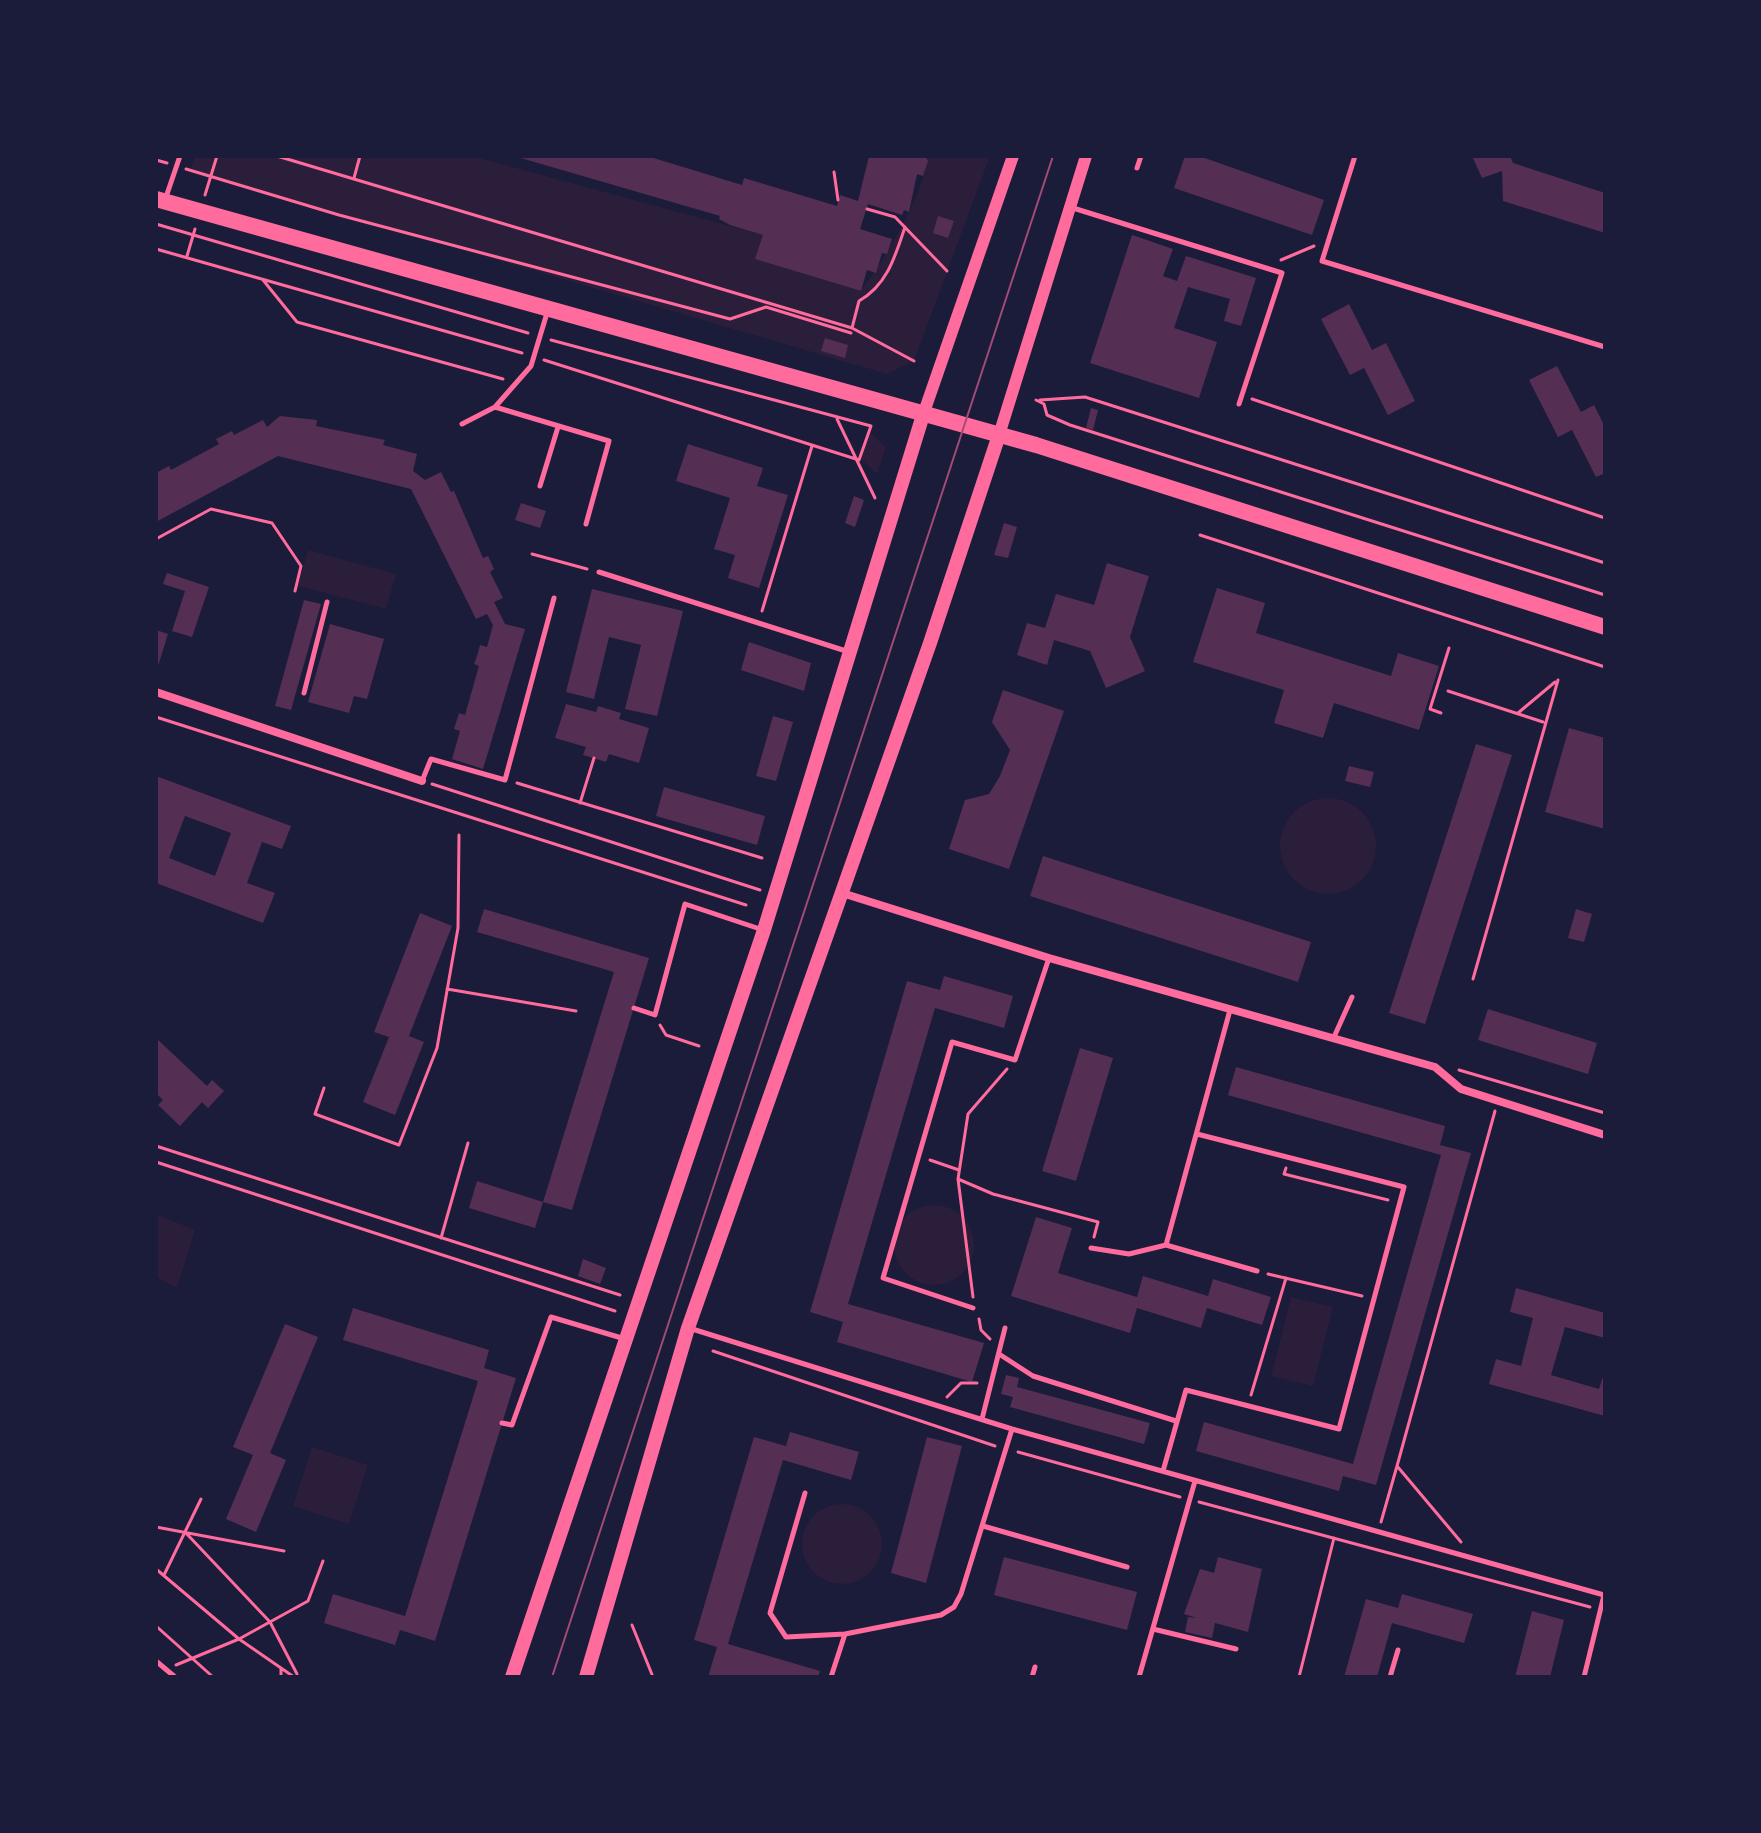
<!DOCTYPE html>
<style>
body{margin:0}
#map{position:relative;width:1761px;height:1833px;overflow:hidden;background:#1b1b3a;font-family:"Alegreya Sans",sans-serif}
canvas{display:block}
.frame{position:absolute;inset:0;border:158px solid #1b1b3a;pointer-events:none}
</style>
<div id="map">
<canvas width="1761" height="1833"></canvas>
<div class="frame"></div>
</div>
<script>
const context = document.querySelector('canvas').getContext('2d');
context.lineJoin = 'round';
function fillPath(path, color) { context.fillStyle = color; context.fill(path, 'evenodd'); }
function strokePath(path, color, width, dash) { context.strokeStyle = color; context.lineWidth = width; context.lineCap = dash ? 'butt' : 'round'; context.setLineDash(dash || []); context.stroke(path); }
fillPath(new Path2D(`
 M195,156H472L763,235L756,259L860,291C883,265 926,190 927,156H990L914,361L887,374L190,170Z
 M870,433L886,447L877,474L861,459Z
 M308,550L396,574L386,609L298,586Z
 M1280 846a48 48 0 1 1 96 0a48 48 0 1 1-96 0Z
 M894 1245a40 40 0 1 1 80 0a40 40 0 1 1-80 0Z
 M156,1214L195,1230L177,1288L156,1277Z
 M1291,1297L1333,1307L1313,1386L1271,1376Z
 M312,1447L368,1465L349,1524L293,1506Z
 M802 1544a40 40 0 1 1 80 0a40 40 0 1 1-80 0Z`), '#2a1e3b');
fillPath(new Path2D(`
 M514,156H647L742,185L744,178L837,206L840,195L858,201L869,156H925L928,161L923,176L917,174L909,212L904,210L902,215L868,204L860,229L892,239L887,254L882,253L876,273L867,270L861,291L755,259L763,235L730,225L719,219L720,216Z
 M1185,156H1199L1324,200L1312,235L1174,188Z
 M1472,156H1510L1513,163L1605,193V233L1503,201L1502,171L1482,178Z
 M938,216L954,221L948,238L933,233Z
 M1132,235L1173,249L1163,276L1177,281L1186,256L1256,278L1241,326L1224,321L1230,299L1188,287L1174,328L1217,342L1199,398L1090,363Z
 M1349,304L1372,350L1386,343L1415,401L1388,415L1364,368L1350,375L1321,319Z
 M825,338L848,345L845,358L821,351Z
 M1557,366L1581,412L1594,405L1605,427V473L1596,477L1572,430L1558,437L1529,380Z
 M1091,408L1098,410L1093,430L1086,428Z
 M280,416L317,420L316,426L385,440L383,445L417,454L413,471L425,480L441,472L451,492L454,491L483,558L488,556L494,569L490,572L503,598L494,602L505,624L525,629L483,769L452,759L460,731L454,729L459,713L465,715L479,666L474,664L478,653L480,645L487,647L493,625L487,614L476,619L411,489L278,456L156,522V473L169,466L171,470L219,444L216,439L232,431L234,435L263,420L267,427Z
 M688,444L763,468L757,486L788,495L759,588L728,578L735,555L714,549L730,498L676,481Z
 M854,496L864,500L855,527L845,523Z
 M521,503L546,511L540,528L515,520Z
 M1004,523L1017,527L1008,558L994,555Z
 M1107,563L1149,576L1130,637L1145,671L1106,688L1090,651L1054,640L1047,665L1017,655L1027,623L1045,628L1056,594L1094,605Z
 M167,573L209,587L192,637L172,631L185,591L163,584Z
 M1217,588L1265,603L1256,633L1391,676L1398,653L1439,666L1419,730L1334,703L1323,738L1274,723L1284,690L1193,662Z
 M592,589L683,611L657,716L625,709L641,645L609,637L594,699L566,692Z
 M304,600L321,604L291,710L275,706Z
 M330,624L384,639L367,699L354,696L349,713L308,702Z
 M156,630L168,634L157,669H156Z
 M749,642L811,663L804,691L741,670Z
 M1003,690L1064,711L1009,869L949,849L965,800L989,794L1000,776L1010,750L992,722Z
 M566,704L596,712L598,706L621,713L619,719L649,728L639,763L609,754L606,762L583,755L586,747L555,738Z
 M773,716L793,722L776,781L756,776Z
 M1569,728L1605,738V829L1545,812Z
 M1476,744L1512,755L1425,1024L1389,1013Z
 M1349,766L1374,772L1370,787L1345,781Z
 M156,776L291,826L282,849L262,842L247,883L275,893L263,923L156,883ZM185,816L231,833L215,876L169,858Z
 M664,787L765,816L757,845L656,816Z
 M1043,856L1311,942L1298,982L1030,896Z
 M484,909L649,958L572,1210L543,1202L614,972L477,932Z
 M1576,909L1592,914L1584,942L1568,938Z
 M420,913L452,926L409,1036L424,1042L395,1115L363,1102L389,1037L374,1032Z
 M944,976L1013,996L1004,1028L935,1008L848,1304L984,1343L972,1382L837,1342L843,1322L810,1312L907,981L940,990Z
 M1488,1009L1597,1043L1588,1074L1478,1040Z
 M156,1038L207,1086L212,1080L224,1091L208,1108L202,1102L180,1126L158,1105L163,1100L156,1093Z
 M1080,1048L1113,1058L1076,1181L1042,1171Z
 M1236,1067L1445,1126L1440,1145L1471,1153L1376,1485L1343,1476L1339,1491L1196,1451L1204,1422L1353,1464L1441,1155L1228,1095Z
 M477,1181L543,1202L535,1228L469,1208Z
 M1036,1217L1072,1228L1058,1273L1137,1297L1143,1276L1208,1296L1213,1279L1271,1297L1262,1325L1207,1308L1201,1328L1137,1308L1130,1333L1011,1296Z
 M583,1259L606,1268L600,1284L578,1276Z
 M1516,1288L1605,1313V1338L1565,1327L1551,1375L1599,1389L1605,1370V1416L1489,1384L1496,1359L1521,1366L1533,1318L1510,1312Z
 M353,1308L489,1350L484,1368L516,1378L435,1641L400,1630L395,1645L324,1623L333,1594L405,1616L478,1381L343,1340Z
 M285,1324L318,1337L270,1453L286,1460L256,1532L226,1519L253,1455L233,1447Z
 M1006,1375L1019,1378L1017,1387L1150,1423L1144,1444L1010,1407L1013,1397L1001,1394Z
 M790,1432L859,1452L851,1480L783,1460L728,1644L820,1671L818,1677H708L717,1647L694,1640L754,1437L786,1446Z
 M927,1437L962,1446L926,1583L891,1573Z
 M1004,1557L1137,1592L1127,1630L994,1595Z
 M1218,1557L1262,1569L1248,1632L1215,1623L1212,1638L1185,1632L1188,1617L1197,1618L1184,1614L1200,1569L1214,1573Z
 M1402,1594L1473,1614L1464,1643L1392,1623L1377,1677H1344L1366,1599L1398,1608Z
 M1532,1611L1564,1620L1550,1677H1515Z`), '#542f53');
strokePath(new Path2D(`
 M277,156L852,328L914,361
 M156,160L167,163
 M186,169L339,215L730,319L766,307L851,333
 M834,172L838,200
 M354,178L360,156
 M205,195L217,156
 M867,209L895,217L947,271
 M156,224L528,333
 M156,249L522,353
 M187,256L195,229
 M1281,260L1314,246
 M263,280L297,322L503,379
 M852,328L859,301C887,285 895,257 905,227
 M544,360L859,460L871,426L551,340
 M1252,399L1605,518
 M1036,400L1044,404L1047,415L1070,425L1605,595
 M1040,400L1085,397L1605,563
 M837,419L875,498
 M1200,535L1605,667
 M156,539L211,509L272,523L301,566L295,591
 M532,554L587,569
 M762,611L812,446
 M1448,691L1543,722
 M1441,713L1430,709L1449,648
 M1518,713L1555,682
 M156,717L746,905
 M517,783L762,858
 M432,784L760,890
 M580,803L594,758
 M1473,979L1558,680
 M447,989L576,1011
 M660,1025L666,1035L699,1046
 M1459,1070L1605,1113
 M324,1088L315,1114L399,1145L437,1048L458,928L459,835
 M156,1146L620,1295
 M930,1160L959,1170
 M156,1162L615,1311
 M1286,1168L1284,1174L1388,1200
 M958,1179L993,1194L1098,1222L1094,1237
 M441,1238L468,1143
 M1268,1274L1362,1296
 M973,1297L958,1179L968,1114L1007,1069
 M979,1319L981,1330L990,1339
 M713,1351L995,1446
 M1251,1395L1286,1278
 M947,1397L961,1383H977
 M1018,1452L1180,1497
 M1397,1466L1495,1111
 M1199,1502L1590,1607
 M1381,1522L1397,1466L1461,1542
 M156,1527L284,1551
 M185,1532L270,1622L297,1674
 M156,1569L239,1639L294,1677
 M164,1575L201,1499
 M632,1625L653,1677
 M156,1626L213,1677
 M176,1665L239,1639L308,1601L323,1561
 M281,1668V1677
 M1299,1677L1334,1538`), '#ff6b9d', 3);
strokePath(new Path2D(`
 M1355,156L1322,261L1605,347
 M1137,168L1141,156
 M166,197L180,156
 M1073,208L1282,273L1239,404
 M547,313L531,366L495,407L609,441L586,524
 M462,424L495,407
 M540,486L558,427
 M599,572L846,651
 M304,693L327,602
 M422,781L431,759L505,780L554,598
 M634,1008L655,1015L685,904L763,930
 M1334,1037L1352,997
 M1166,1245L1230,1010
 M1091,1248L1129,1254L1166,1245L1257,1271
 M973,1308L883,1278L952,1042L1015,1060L1049,958
 M689,1328L1012,1429L1604,1595L1584,1677
 M999,1354L1033,1376L1176,1421
 M982,1419L1005,1328
 M502,1423L512,1425L551,1317L625,1339
 M1163,1471L1186,1390L1339,1429L1404,1187L1197,1134
 M805,1493L770,1613L786,1637L845,1634
 M983,1526L1127,1567
 M1153,1629L1236,1649
 M156,1661L175,1677
 M831,1677L845,1634L941,1615L954,1607L961,1594L1012,1429
 M1032,1677L1035,1667
 M1139,1677L1195,1481
 M1390,1677L1398,1650`), '#ff6b9d', 5);
strokePath(new Path2D(`
 M156,692L422,781
 M842,893L1049,958L1435,1067L1461,1089L1605,1135`), '#ff6b9d', 8);
strokePath(new Path2D(`
 M923,415L1013,156
 M999,435L1086,156`), '#ff6b9d', 12);
strokePath(new Path2D(`
 M512,1677L764,930L923,415
 M586,1677L688,1328L930,643L999,435`), '#ff6b9d', 14);
strokePath(new Path2D(`
 M156,199L1036,445L1605,627`), '#ff6b9d', 16);
strokePath(new Path2D(`
 M552,1677L1053,156`), '#a44b75', 2);
</script>
